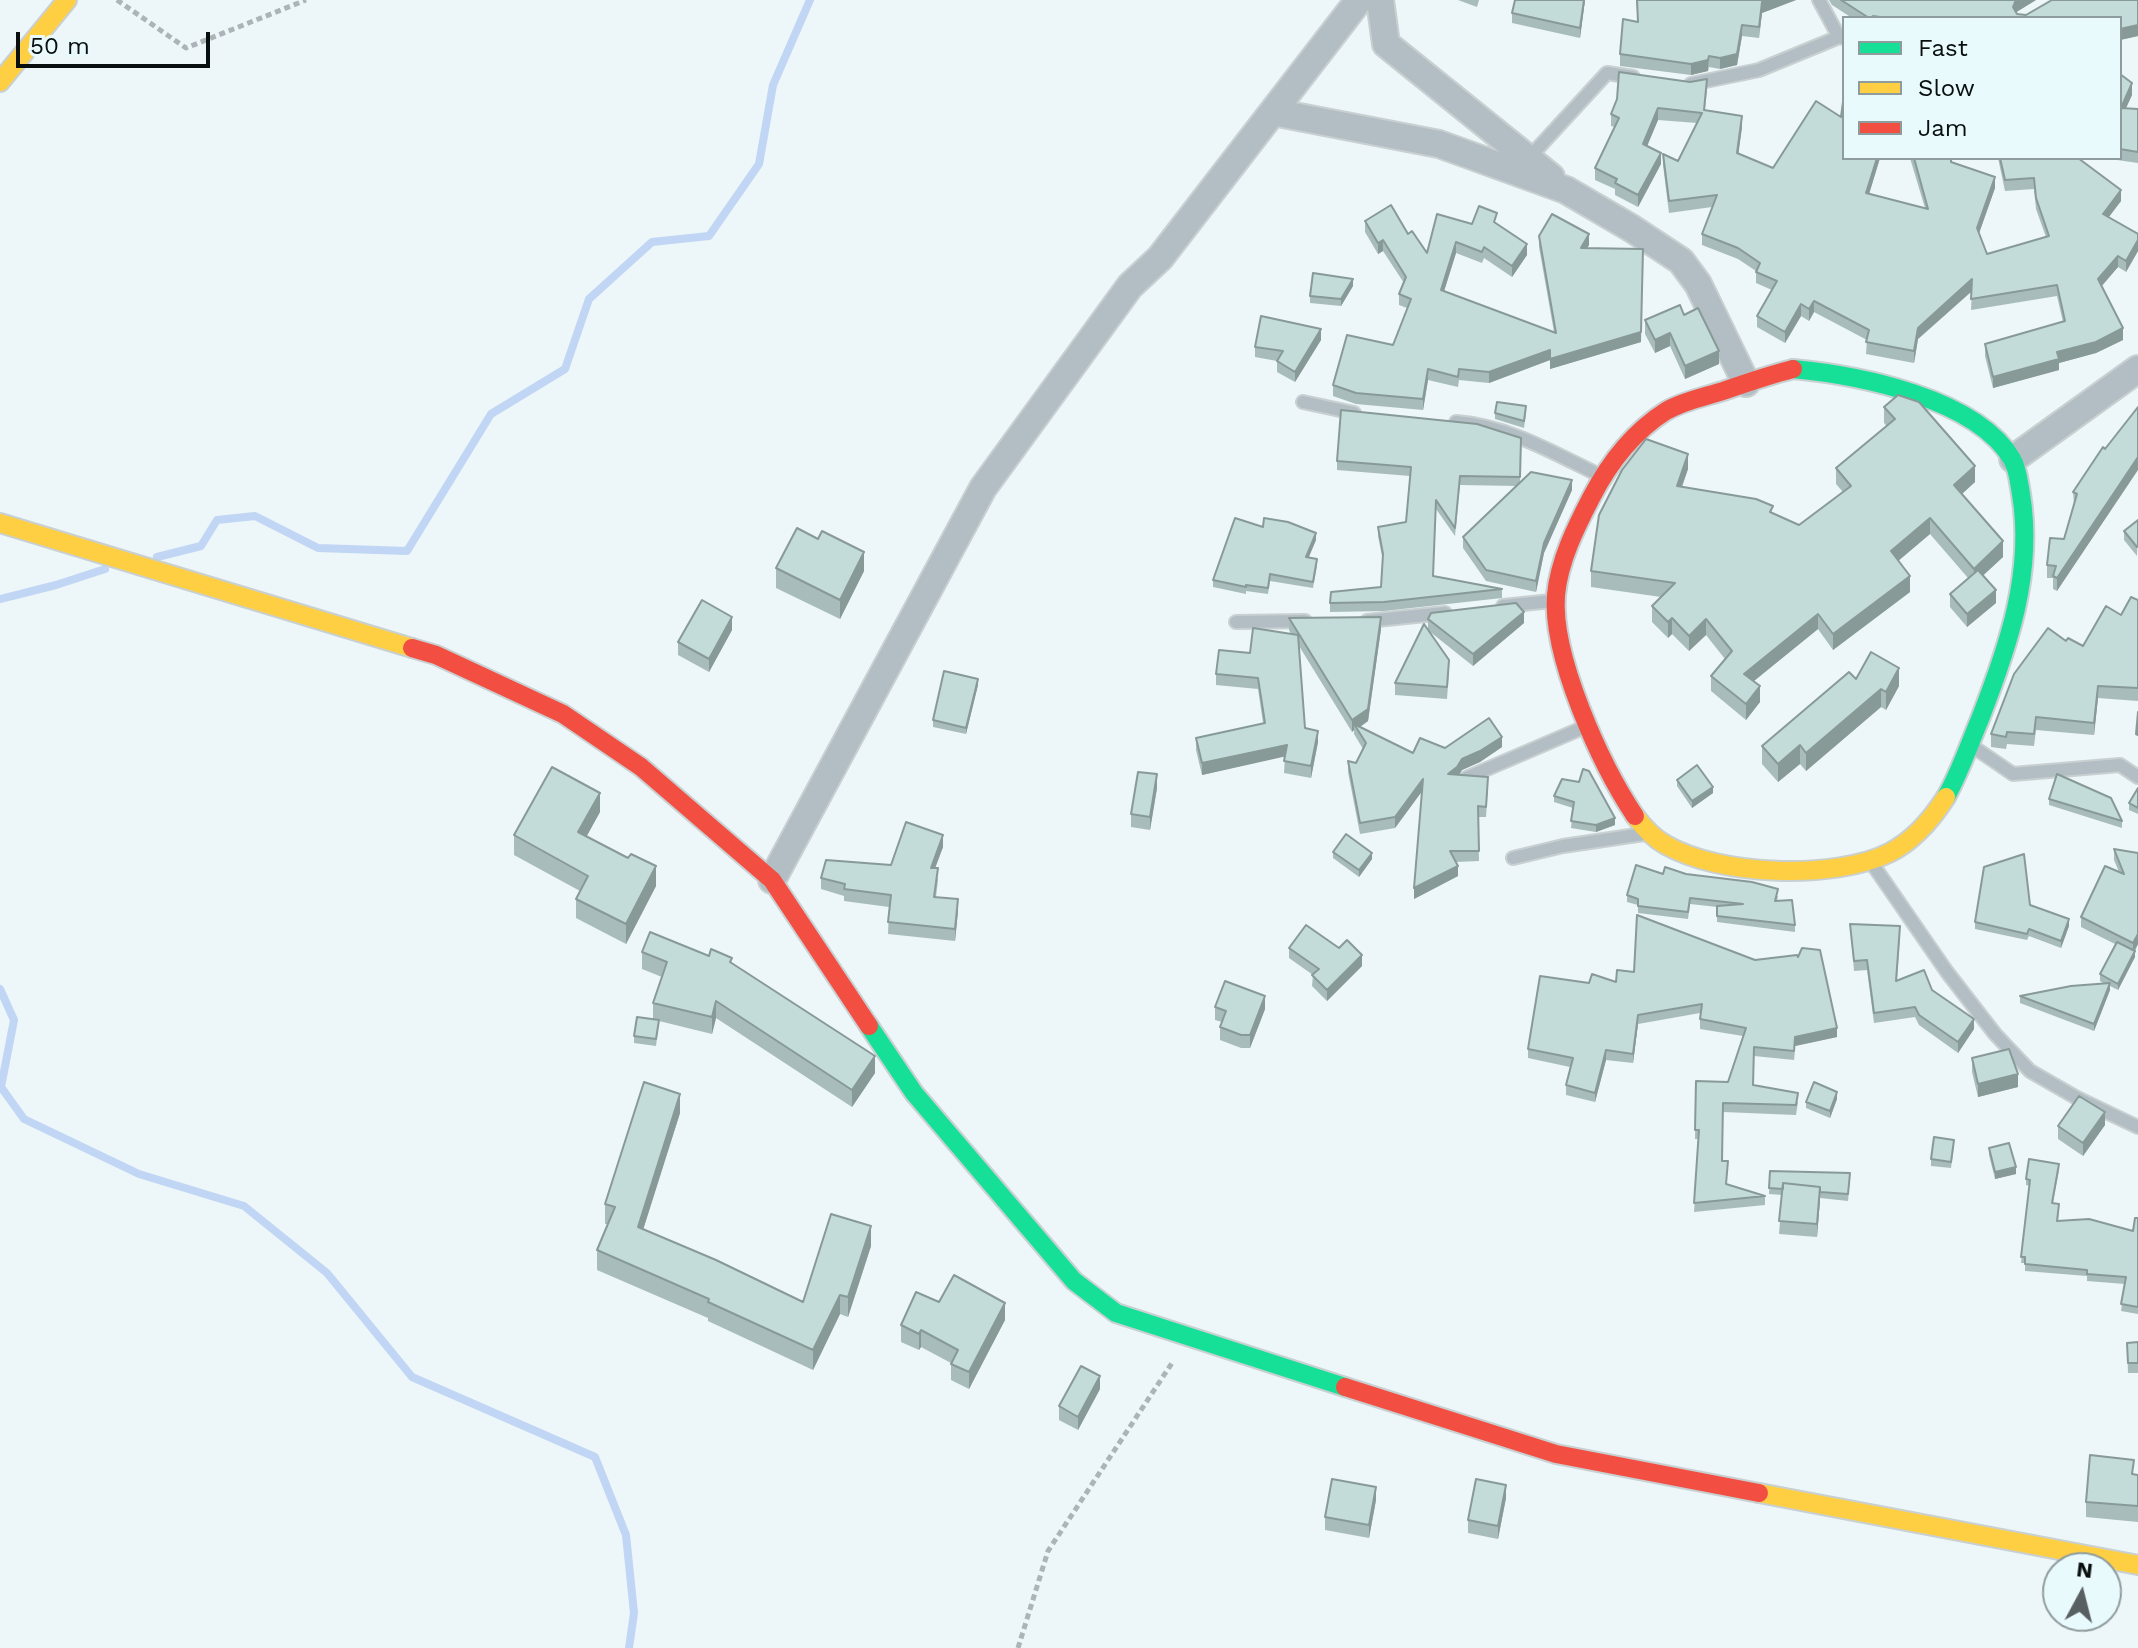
<!DOCTYPE html>
<style>
body{margin:0}
#map{position:relative;width:2138px;height:1648px;overflow:hidden;background:#edf6f8;font-family:"Work Sans",sans-serif}
canvas{display:block}
.legend{position:absolute;left:1842px;top:16px;width:280px;height:144px;box-sizing:border-box;background:#e9fafc;border:2px solid #8f9c9d;margin:0;padding:10px 14px;list-style:none;font-size:24px;color:#090f0f}
.legend li{display:flex;align-items:center;gap:16px;height:40px}
.legend b{width:40px;border:2px solid #8f9c9d}
.north{position:absolute;left:2042px;top:1552px;width:80px;height:80px;box-sizing:border-box;background:#e9fafc;border:2px solid #8f9c9d;border-radius:50%;rotate:7deg;font-size:22px;font-weight:700;line-height:32px;text-align:center;color:#090f0f}
.north::after{content:'';display:block;margin:auto;width:28px;height:36px;background:#596061;clip-path:polygon(50% 0,100% 100%,50% 72%,0 100%)}
.scale{position:absolute;left:16px;top:32px;width:194px;height:36px;box-sizing:border-box;border:4px solid #090f0f;border-top:0;padding-left:10px;font-size:24px;line-height:28px;white-space:nowrap;color:#090f0f;-webkit-text-stroke:6px #e9fafc;paint-order:stroke}
</style>
<div id="map">
<canvas width="2138" height="1648"></canvas>
<ul class="legend">
<li><b style="height:10px;background:#16e098"></b>Fast</li>
<li><b style="height:10px;background:#ffcf43"></b>Slow</li>
<li><b style="height:10px;background:#f24e42"></b>Jam</li>
</ul>
<div class="north">N</div>
<div class="scale">50 m</div>
</div>
<script>
const context = document.querySelector('canvas').getContext('2d');
context.lineJoin = 'round';
function strokePath(path, color, width, dash) { context.strokeStyle = color; context.lineWidth = width; context.lineCap = dash ? 'butt' : 'round'; context.setLineDash(dash || []); context.stroke(path); }
function fillPath(path, color) { context.fillStyle = color; context.fill(path, 'evenodd'); }
strokePath(new Path2D(`
 M157,557L201,546L217,520L255,516L318,548L407,551L491,414L565,369L589,299L652,242L709,236L759,164L773,85L810,0
 M0,599L56,585L105,569
 M0,989L14,1020L1,1087L24,1119L139,1174L244,1206L327,1273L412,1377L595,1457L626,1535L634,1613L629,1648`), '#c0d6f4', 8);
const lane = new Path2D(`
 M1819,0L1839,37
 M1691,84L1759,70L1839,37L1844,38
 M1528,159L1607,73L1633,77
 M1303,402L1354,413
 M1456,422C1508,426 1552,452 1599,475
 M1503,606L1552,601
 M1367,621L1445,613
 M1236,622L1305,621
 M1972,746L2013,774L2120,765L2138,777
 M1466,778L1587,726
 M1513,858L1563,846L1644,834
 M1871,862L1947,972L1995,1034L2030,1071L2077,1098L2138,1127`);
const street = new Path2D(`
 M1380,0L1386,44L1551,177
 M1273,112L1439,144L1566,190L1631,228L1681,261L1698,284L1746,383
 M2013,459L2138,369
 M772,880L983,488L1130,286L1160,258L1359,0`);
const fast = new Path2D(`
 M1793,369C1858,375 1976,398 2012,459C2018,469 2019,483 2021,494C2034,573 2008,647 1980,719C1969,745 1960,772 1946,797
 M869,1026L914,1093L1074,1281L1116,1313L1345,1387`);
const slow = new Path2D(`
 M0,82L67,0
 M0,523L412,648
 M1635,816C1644,828 1653,838 1666,845C1720,876 1834,880 1889,853C1913,841 1932,819 1946,797
 M1759,1493L2138,1565`);
const jam = new Path2D(`
 M412,648L436,655L563,714L641,767L772,880L869,1026
 M1635,816C1601,765 1551,656 1556,595C1559,561 1576,527 1591,498C1609,463 1633,432 1666,411C1683,401 1704,397 1723,391C1746,383 1769,375 1793,369
 M1345,1387L1556,1454L1759,1493`);
strokePath(lane, '#c9d0d2', 16);
strokePath(street, '#c9d0d2', 30);
strokePath(fast, '#c9d0d2', 22);
strokePath(slow, '#c9d0d2', 22);
strokePath(jam, '#c9d0d2', 22);
strokePath(new Path2D(`
 M117,0L186,48L306,0
 M1018,1648L1048,1551L1172,1363`), '#abb4b8', 5, [6, 4]);
strokePath(lane, '#b2bec4', 12);
strokePath(street, '#b2bec4', 26);
strokePath(fast, '#16e098', 18);
strokePath(slow, '#ffcf43', 18);
strokePath(jam, '#f24e42', 18);
fillPath(new Path2D(`
 M1458,0H1479L1477,7Z
 M1585,0L1580,38L1512,23V13Z
 M1636,0H1796L1762,13L1759,38L1742,36L1737,65L1720,69L1709,67L1708,71L1691,75L1620,66V54L1638,22Z
 M1829,0H2036L2016,12L2017,14L2026,15L2138,0V36L2120,40V18H1852L1832,5Z
 M2120,74L2132,95L2126,108L2138,109V163L2103,158H2120Z
 M1707,90L1705,110L1742,127L1738,154L1773,168L1880,158L1869,194L1925,208L1910,158H1952V162L1995,188L1979,233L1987,254L2046,237L2036,209L2034,189L2005,191L1998,158H2078L2121,201L2108,217L2138,234V251L2126,272L2118,267L2102,286L2123,340L2096,353L2059,363V370L1993,388L1985,356V344L2063,322L2057,296L1971,310L1972,291L1918,339L1914,363L1866,354L1867,340L1814,312L1809,321L1801,316L1785,343L1757,327V316L1772,290L1756,283V271L1738,259L1702,245V234L1712,207L1669,213L1663,165V154L1678,161L1697,123L1658,120L1647,146L1661,164L1638,207L1615,195V189L1595,180V168L1615,127L1611,126V114Z
 M1365,221L1408,234L1427,253L1472,224H1497L1527,255L1512,277L1484,258L1482,263L1456,253L1444,291L1554,332L1539,247V236L1589,245L1587,248L1641,342L1550,369V360L1489,383L1459,380L1458,387L1428,380L1423,410L1356,404L1333,396V385L1393,345L1407,308L1399,305V294L1404,283L1383,251L1378,254L1365,232Z
 M1353,286L1341,306L1310,303V296Z
 M1684,315L1719,364L1685,379L1670,346L1655,353L1645,334V320Z
 M1321,340L1295,382L1277,372V361L1255,357V347Z
 M1884,407L1975,482L1962,494L2003,557L1983,575L1996,603L1967,627L1950,607V594L1968,578L1930,534L1898,561L1910,592L1833,650L1818,629L1754,681L1760,702L1746,720L1711,691V676L1725,659L1706,635L1689,651L1672,634L1668,638L1652,622V606L1661,597L1591,587V571L1688,469L1682,486L1773,513L1799,525L1843,492L1836,484V468L1887,426L1884,423Z
 M1495,413H1526L1524,428L1495,419Z
 M1521,438L1520,483L1572,490L1544,553L1536,592L1486,581L1463,548V537L1517,486L1460,485L1455,536L1436,509L1433,576L1502,589V598L1384,611L1330,612V603L1381,587L1383,561L1378,536V527L1406,522L1410,476L1337,470V461Z
 M2103,447L2057,591L2053,589V578H2047V565L2064,539L2074,505L2073,492Z
 M2138,520L2137,556L2124,540V531Z
 M1263,527L1316,540L1308,558L1317,566L1313,588L1270,581L1268,594L1246,591V594L1213,587V580Z
 M776,568L864,571L840,619L776,588Z
 M2138,600V701L2098,698L2094,735L2036,730L2034,746L2007,744L2006,749L1991,747V734L2066,641L2083,646Z
 M1289,618L1381,629L1368,721L1360,727L1413,753L1445,748L1502,747L1480,762L1462,770L1459,775L1488,788L1486,817H1478L1479,861L1456,862L1458,876L1414,899L1422,791L1395,828L1360,834L1348,772V761L1356,763L1363,749L1354,734V730L1352,732L1299,646L1305,728L1318,742L1311,778L1284,773L1285,756L1202,775L1196,750V738L1263,723L1258,689L1216,685V674L1250,653L1291,634L1289,630Z
 M1428,619L1524,623L1473,666L1429,631L1449,672L1447,699L1395,695V683L1428,629Z
 M732,630L709,672L678,655V642Z
 M1856,679L1899,686L1886,710L1881,707L1806,771L1800,764L1778,782L1762,764V746Z
 M978,685L966,734L933,727V720Z
 M1562,779L1615,825L1596,832L1571,828L1573,808L1554,802V796Z
 M1677,780L1713,793L1692,808L1677,786Z
 M1157,788L1150,830L1131,827V814Z
 M2138,788V814L2129,810V803Z
 M2049,799L2122,821V828L2049,805Z
 M600,812L586,837L656,886L626,944L576,918V899L580,891L514,855V835Z
 M943,847L935,868L938,880L936,897L958,911L955,941L888,934L889,907L844,901V896L821,889V878L891,865Z
 M2114,849L2138,853V944L2135,951V957L2118,990L2110,986V990L2094,1031L2020,1003V996L2105,984L2100,981V974L2115,944L2081,927V917L2119,872L2114,860Z
 M1333,852L1372,859L1359,877L1333,858Z
 M1663,874H1686L1778,896L1777,901L1795,925V932L1717,922V907L1690,904L1688,919L1638,913V905L1627,902V895Z
 M2030,905L2069,926L2061,948L2029,936L2027,940L1975,929V922Z
 M1850,924L1900,936L1897,981L1932,990L1974,1029L1958,1053L1919,1025L1915,1017L1874,1023L1867,970L1854,971Z
 M1289,948L1362,966L1327,1001L1312,986L1313,975L1289,958Z
 M642,952L709,956L732,963L875,1073L852,1107L716,1018L712,1034L659,1021L656,1046L634,1043V1036L653,1019V1003L662,977L642,969Z
 M1616,982L1837,1037L1795,1046L1794,1060L1754,1056L1753,1085L1798,1102L1796,1115L1723,1112L1722,1161L1727,1184L1765,1196V1205L1694,1212L1699,1139H1695L1696,1081L1728,1082L1743,1036L1700,1029V1013L1638,1024L1633,1063L1606,1060L1595,1102L1566,1095V1085L1570,1067L1528,1058V1049L1589,983Z
 M1215,1007L1265,1009L1250,1048H1241L1220,1040V1027L1222,1022L1215,1020Z
 M1972,1058L2018,1087L1978,1097L1972,1072Z
 M1837,1099L1830,1118L1806,1108V1102Z
 M680,1113L643,1229L803,1302L871,1246L848,1317L840,1314L813,1370L708,1321V1318L597,1270V1250L608,1224H605V1204Z
 M2105,1125L2083,1156L2058,1139V1126Z
 M1954,1146L1951,1168L1931,1166V1159Z
 M1989,1148L2016,1174L1995,1179L1989,1155Z
 M2059,1170L2053,1203L2059,1210L2058,1221L2133,1231L2138,1218V1314L2121,1311L2125,1284L2087,1281V1276L2025,1271V1263H2021L2030,1186L2026,1185V1179Z
 M1770,1171L1850,1179L1848,1201L1820,1198L1817,1237L1779,1234L1782,1195L1769,1194Z
 M939,1302L1005,1320L969,1389L951,1380V1363L921,1347L919,1350L901,1342V1325Z
 M2138,1342V1373H2128L2127,1343Z
 M1100,1389L1078,1430L1059,1420V1406Z
 M2134,1475H2138V1522L2086,1517V1502Z
 M1506,1498L1498,1539L1468,1533V1520Z
 M1376,1500L1369,1538L1325,1530V1517Z`), '#a8bdbb');
fillPath(new Path2D(`
 M1584,0H1585L1580,38V28Z
 M1767,0H1796L1762,13L1759,38L1762,2Z
 M2017,0H2036L2015,13L2013,7L2015,2Z
 M1742,25V36L1737,65L1720,69V58Z
 M2138,25V36L2120,40V29Z
 M1709,56L1708,71L1691,75V64Z
 M2132,83V95L2121,119V108Z
 M1658,108V120L1643,156V144Z
 M1742,116V127L1737,165V153Z
 M1661,153V164L1638,207V195Z
 M1877,158H1880L1866,204V193Z
 M1995,177V188L1977,239V228Z
 M2121,190V201L2103,225V214Z
 M1589,234V245L1581,259V248Z
 M1383,240V251L1378,254V243Z
 M2138,240V251L2126,272V261Z
 M1456,242V253L1441,301V290Z
 M1527,244V255L1512,277V266Z
 M1643,249L1641,342L1550,369V359Z
 M2118,256V267L2098,290V279Z
 M1353,279V286L1341,306V299Z
 M1972,279V291L1918,339L1914,363V351L1918,328Z
 M1814,301V312L1809,321V309Z
 M1801,304V316L1785,343V332Z
 M2123,328V340L2096,353L2059,363V370L1993,388V377Z
 M1321,329V340L1295,382V372Z
 M1670,333V346L1655,353V340Z
 M1550,350V360L1489,383V372Z
 M1719,351V364L1685,379V366Z
 M1428,369V380L1423,410V399Z
 M1688,454V469L1677,501V486Z
 M2138,457V470L2057,591V578Z
 M1975,466V482L1954,501V485Z
 M1572,480V490L1544,553L1536,592V581L1544,543Z
 M1930,518V534L1891,567V551Z
 M1316,533V540L1306,564V557Z
 M2003,541V557L1974,584V569Z
 M864,552V571L840,619V600Z
 M1910,576V592L1833,650V634Z
 M1996,590V603L1967,627V614Z
 M1524,612V623L1473,666V654Z
 M1818,614V629L1744,689V674Z
 M732,617V630L709,672V659Z
 M1381,617V629L1368,721L1357,729L1354,724V730L1352,732V720Z
 M1672,618V634L1668,638V622Z
 M1706,619V635L1689,651V636Z
 M1899,668V686L1886,710V692Z
 M978,679V685L966,734V728Z
 M1760,686V702L1746,720V704Z
 M2098,686V698L2094,735V723Z
 M1881,689V707L1806,771V753Z
 M1318,731V742L1311,778V766Z
 M1502,737V747L1480,762L1462,770L1457,778L1448,774L1462,759Z
 M1287,745V756L1202,775V763Z
 M1800,745V764L1778,782V764Z
 M1157,774V788L1150,830V817Z
 M1423,779V790L1395,828V817Z
 M1713,787V793L1692,808V801Z
 M600,793V812L578,852V832Z
 M1615,818V825L1596,832V825Z
 M943,835V847L931,879V868Z
 M1372,853V859L1359,877V870Z
 M656,866V886L626,944V924Z
 M1458,866V876L1414,899V888Z
 M958,899V911L955,941V929Z
 M2069,919V926L2061,948V941Z
 M2138,934V944L2133,953V943Z
 M2135,951V957L2118,990V984Z
 M1362,955V966L1327,1001V990Z
 M2110,983V990L2094,1031V1024Z
 M1265,996V1009L1250,1048V1035Z
 M716,1001V1018L712,1034V1017Z
 M1638,1015V1024L1633,1063V1054Z
 M1974,1019V1029L1958,1053V1042Z
 M1837,1028V1037L1795,1046L1794,1060L1795,1037Z
 M1606,1050V1060L1595,1102V1093Z
 M875,1056V1073L852,1107V1090Z
 M2018,1074V1087L1978,1097V1084Z
 M1837,1092V1099L1830,1118V1111Z
 M680,1094V1113L638,1246V1227Z
 M2105,1112V1125L2083,1156V1143Z
 M2016,1167V1174L1995,1179V1172Z
 M1820,1187V1200L1817,1237V1224Z
 M871,1226V1246L848,1317V1297Z
 M840,1295V1314L813,1370V1350Z
 M1005,1303V1320L969,1389V1372Z
 M921,1330V1347L919,1350V1334Z
 M1100,1376V1389L1078,1430V1417Z
 M1506,1485V1498L1498,1539V1526Z
 M1376,1487V1500L1369,1538V1525Z`), '#889a98');
const building = new Path2D(`
 M1515,0H1584L1580,28L1512,13Z
 M1637,0H1767L1762,2L1759,27L1742,25L1737,54L1720,58L1709,56L1708,60L1691,64L1620,54L1623,19L1638,22Z
 M1841,0H2017L2015,2L2013,7L2017,14L2026,15L2052,0H2138V25L2120,29V18H1887L1873,16L1874,18H1869Z
 M1619,72L1690,82L1707,79L1704,110L1742,116L1737,153L1773,168L1816,101L1841,117L1843,102H1844V158H1877L1866,193L1928,209L1914,158H1951V162L1995,177L1977,228L1987,254L2049,236L2036,198L2034,178L2005,180L2000,158H2078L2121,190L2103,214L2138,234V240L2126,261L2118,256L2098,279L2123,328L2096,342L2057,352L2059,359L1993,377L1985,344L2065,321L2057,285L1971,299L1972,279L1918,328L1914,351L1866,342L1869,330L1814,301L1809,309L1801,304L1785,332L1757,316L1777,281L1756,272L1760,263L1738,248L1702,234L1717,195L1669,201L1663,154L1678,161L1702,113L1658,108L1643,144L1661,153L1638,195L1615,183L1617,179L1595,168L1619,118L1611,114L1617,99Z
 M2120,74L2132,83L2121,108L2138,109V152L2120,149Z
 M1391,205L1408,234L1412,231L1427,253L1437,214L1472,224L1479,206L1497,213L1494,222L1527,244L1512,266L1484,247L1482,252L1456,242L1441,290L1556,333L1539,236L1552,214L1589,234L1581,248L1643,249L1641,332L1550,359V350L1489,372L1459,369L1458,377L1428,369L1423,399L1356,393L1333,385L1347,335L1393,345L1411,299L1399,294L1406,277L1383,240L1378,243L1365,221Z
 M1313,273L1353,279L1341,299L1310,296Z
 M1680,305L1684,315L1698,308L1719,351L1685,366L1670,333L1655,340L1645,320Z
 M1261,316L1321,329L1295,372L1277,361L1283,351L1255,347Z
 M1898,395L1919,402L1975,466L1954,485L2003,541L1974,569L1930,518L1891,551L1910,576L1833,634L1818,614L1744,674L1760,686L1746,704L1711,676L1732,651L1706,619L1689,636L1672,618L1668,622L1652,606L1675,583L1591,571L1599,515L1622,470L1646,439L1688,454L1677,486L1756,499L1773,506L1770,512L1799,525L1851,486L1836,468L1895,419L1884,407Z
 M1497,402L1526,406L1524,421L1495,413Z
 M2138,407V457L2057,578L2053,576L2056,566L2047,565L2050,538L2064,539L2077,494L2073,492L2103,447L2105,449Z
 M1341,410L1477,424L1521,438L1520,477L1460,476L1455,528L1436,500L1433,576L1502,589L1384,602L1330,603L1331,592L1381,587L1383,554L1378,527L1406,522L1411,467L1337,461Z
 M1531,472L1572,480L1544,543L1536,581L1486,570L1463,537Z
 M1235,518L1263,527L1264,518L1288,522L1316,533L1306,557L1317,559L1313,582L1270,574L1268,588L1246,585V587L1213,580Z
 M2138,520V546L2137,547L2124,531Z
 M797,528L818,539L822,531L864,552L840,600L776,568Z
 M1978,570L1996,590L1967,614L1950,594Z
 M2131,597L2138,600V688L2098,686L2094,723L2036,717L2034,734L2007,732L2006,737L1991,734L2014,674L2048,628L2066,641L2068,638L2083,646L2106,606L2121,615Z
 M702,600L732,617L709,659L678,642Z
 M1516,603L1524,612L1473,654L1428,619L1431,613Z
 M1381,617L1368,709L1352,720L1289,618Z
 M1424,624L1449,660L1447,687L1395,683Z
 M1253,628L1298,635L1305,728L1318,731L1311,766L1284,761L1287,745L1202,763L1196,738L1265,723L1258,678L1216,674L1219,650L1250,653Z
 M1871,652L1899,668L1886,692L1881,689L1806,753L1800,745L1778,764L1762,746L1849,672L1856,679Z
 M944,671L978,679L966,728L933,720Z
 M2138,712V735L2136,734Z
 M1489,718L1502,737L1480,751L1462,759L1457,767L1448,774L1488,777L1486,807L1478,806L1479,851H1450L1458,866L1414,888L1423,779L1395,817L1360,823L1348,761L1356,763L1366,743L1354,724L1413,753L1420,738L1445,748Z
 M1697,765L1713,787L1692,801L1677,780Z
 M552,767L600,793L578,832L628,858L631,854L656,866L626,924L576,899L588,876L514,835Z
 M1583,769L1589,771L1615,818L1596,825L1571,821L1574,802L1554,796L1562,779L1579,782Z
 M1138,772L1157,774L1150,817L1131,814Z
 M2057,774L2111,798L2122,821L2049,799Z
 M2138,788V808L2129,803Z
 M906,822L943,835L931,868H938L934,897L958,899L955,929L888,922L891,895L844,889L845,884L821,878L826,860L891,865Z
 M1346,834L1372,853L1359,870L1333,852Z
 M2114,849L2138,853V934L2133,943L2081,917L2105,866L2124,874Z
 M2024,854L2030,905L2069,919L2061,941L2029,929L2027,934L1975,922L1984,867Z
 M1636,865L1663,874L1665,867L1686,874L1752,882L1778,889L1775,901L1792,900L1795,925L1717,916V906L1743,904L1690,898L1688,912L1638,906V899L1627,895Z
 M1637,915L1755,960L1797,955L1798,957L1802,948L1820,950L1837,1028L1795,1037L1794,1051L1754,1047L1753,1085L1798,1093L1796,1105L1723,1103L1722,1161H1728L1726,1184L1765,1196L1694,1203L1699,1130H1695L1696,1081L1728,1082L1746,1028L1700,1019L1702,1004L1638,1015L1633,1054L1606,1050L1595,1093L1566,1085L1573,1058L1528,1049L1540,976L1589,983L1592,974L1616,982L1617,970L1634,972Z
 M1850,924L1900,926L1896,981L1924,970L1932,990L1974,1019L1958,1042L1919,1015L1915,1007L1874,1013L1867,960L1854,961Z
 M1306,925L1339,948L1347,940L1362,955L1327,990L1312,975L1319,969L1289,948Z
 M650,932L709,956L711,949L732,958L730,962L875,1056L852,1090L716,1001L712,1017L653,1003L667,962L642,952Z
 M2117,942L2135,951L2118,984L2100,974Z
 M1225,981L1265,996L1250,1035H1241L1220,1027L1226,1011L1215,1007Z
 M2110,983L2094,1024L2020,996L2071,986Z
 M637,1017L659,1020L656,1039L634,1036Z
 M2009,1049L2018,1074L1978,1084L1972,1058Z
 M644,1082L680,1094L638,1227L716,1260L803,1302L831,1214L871,1226L848,1297L840,1295L813,1350L708,1302L709,1299L597,1250L615,1207L605,1204Z
 M1814,1082L1837,1092L1830,1111L1806,1102Z
 M2079,1096L2105,1112L2083,1143L2058,1126Z
 M1934,1137L1954,1140L1951,1162L1931,1159Z
 M2009,1143L2016,1167L1995,1172L1989,1148Z
 M2029,1159L2059,1164L2052,1203L2059,1204L2057,1221L2089,1219L2133,1231L2135,1218H2138V1307L2121,1304L2126,1277L2087,1274V1270L2025,1264V1257H2021L2030,1180L2026,1179Z
 M1770,1171L1850,1173L1848,1194L1820,1192V1187L1783,1183V1189L1769,1188Z
 M1783,1183L1820,1187L1817,1224L1779,1221Z
 M954,1275L1005,1303L969,1372L951,1364L958,1350L921,1330L919,1334L901,1325L916,1292L939,1302Z
 M2138,1342V1363H2128L2127,1343Z
 M1081,1366L1100,1376L1078,1417L1059,1406Z
 M2090,1455L2134,1460L2132,1474L2138,1475V1506L2086,1502Z
 M1332,1479L1376,1487L1369,1525L1325,1517Z
 M1476,1479L1506,1485L1498,1526L1468,1520Z`);
fillPath(building, '#c3dcd9');
strokePath(building, '#889a98', 2);
</script>
